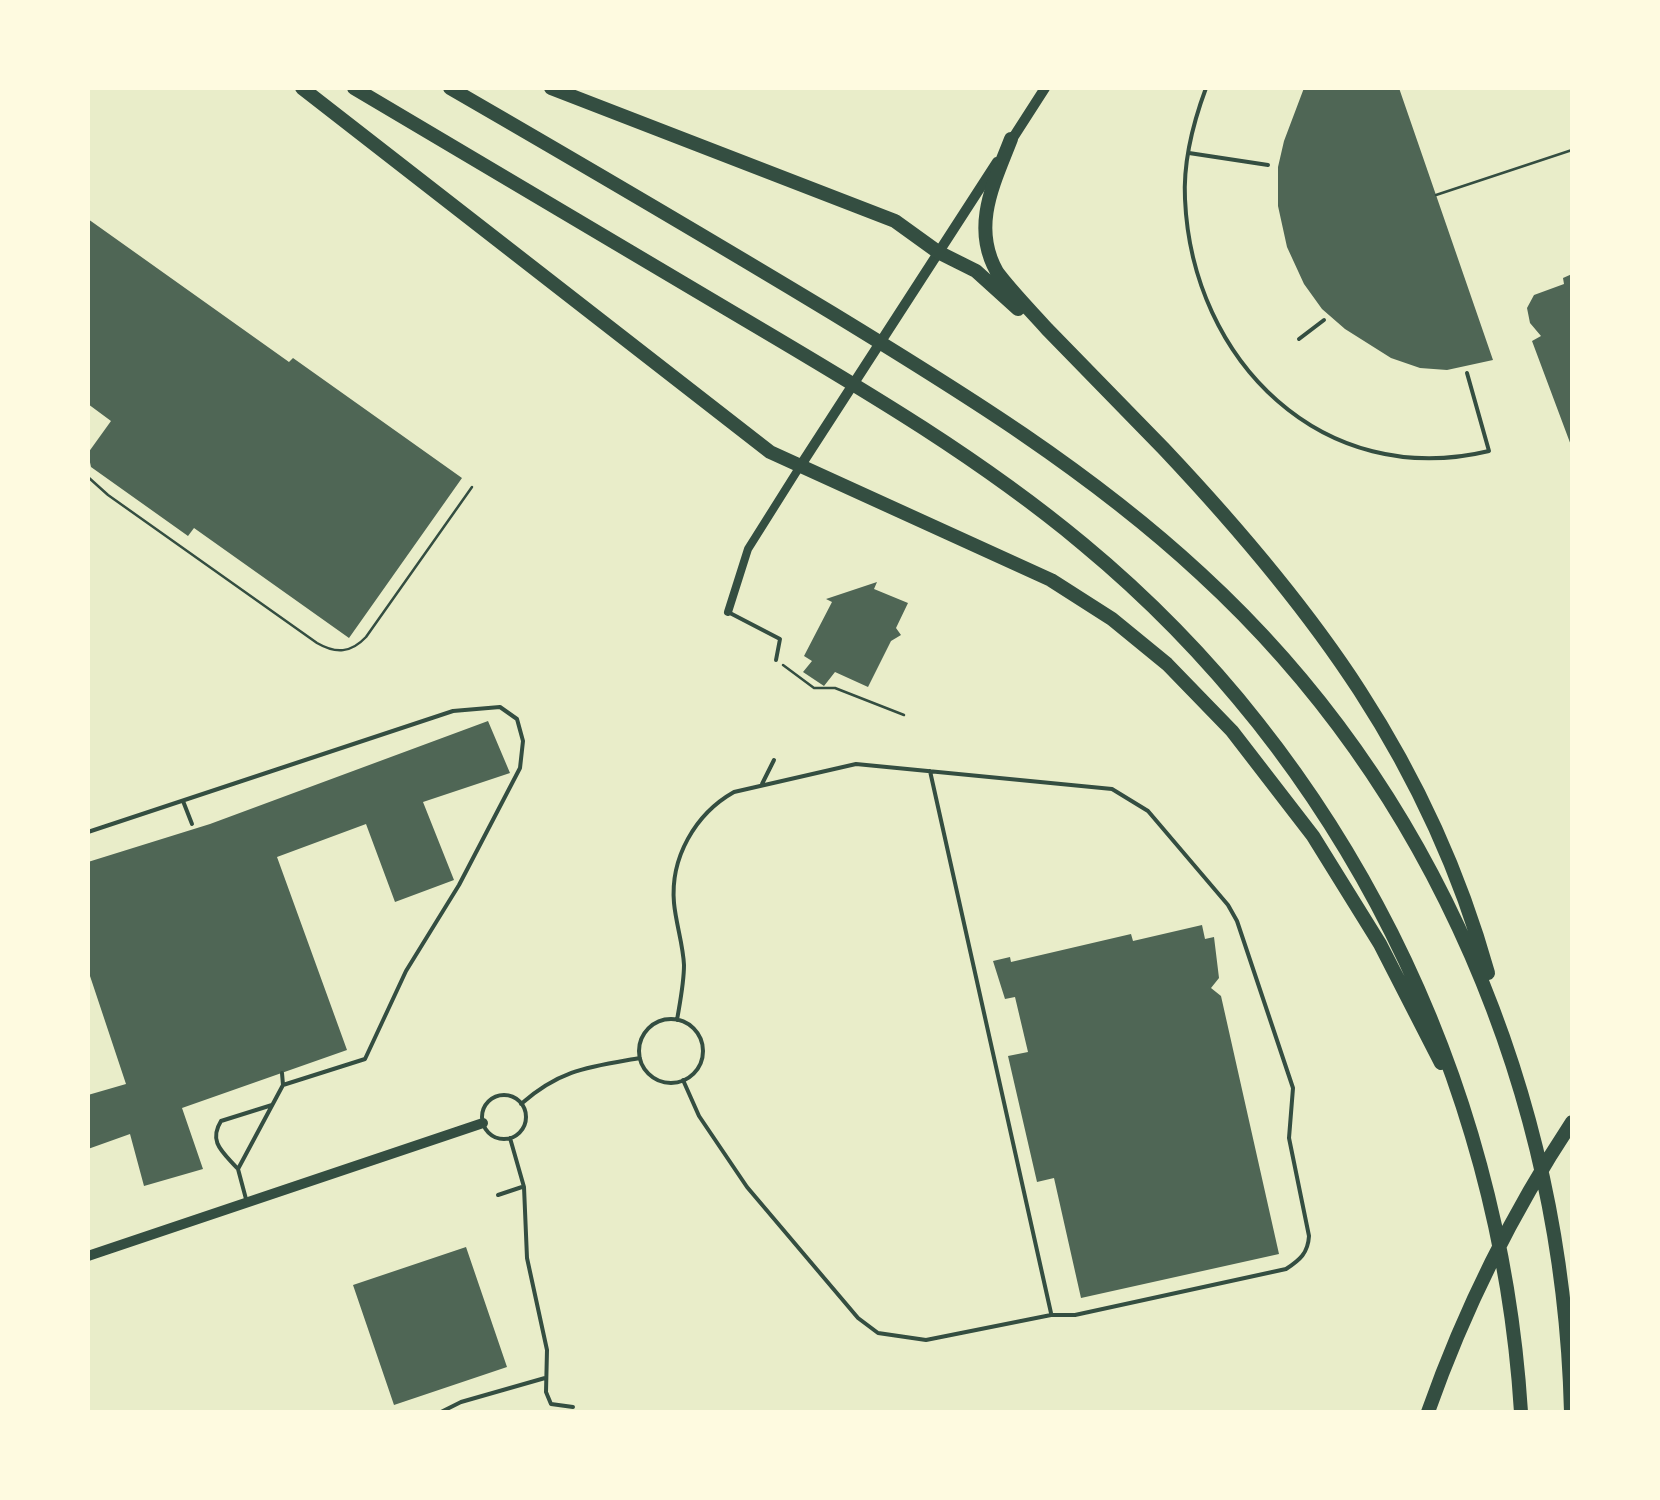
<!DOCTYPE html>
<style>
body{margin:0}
#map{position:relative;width:1660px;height:1500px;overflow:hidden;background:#e9edc9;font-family:"Alegreya Sans",sans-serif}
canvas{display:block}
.frame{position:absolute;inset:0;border:90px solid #fefae0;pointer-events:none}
</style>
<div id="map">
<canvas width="1660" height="1500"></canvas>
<div class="frame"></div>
</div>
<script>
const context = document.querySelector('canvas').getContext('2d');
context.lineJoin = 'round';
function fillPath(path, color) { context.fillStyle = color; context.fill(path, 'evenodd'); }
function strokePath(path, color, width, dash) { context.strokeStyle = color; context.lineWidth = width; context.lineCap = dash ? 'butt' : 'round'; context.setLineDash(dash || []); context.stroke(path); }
fillPath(new Path2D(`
 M1304,88H1399L1493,360L1447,370L1420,368L1391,358L1345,329L1322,309L1304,284L1287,247L1278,206V167L1284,141Z
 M88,219L289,362L293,358L462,478L349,638L194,528L188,536L91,467L88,453L111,421L88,404Z
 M1572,274V448L1532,341L1541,336L1530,323L1527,308L1534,295L1564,284L1563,278Z
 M877,582L874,589L908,603L896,628L901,635L891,641L868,687L835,672L824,686L803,672L812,661L804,656L832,602L826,599Z
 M488,721L510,773L423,802L454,880L395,902L366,824L277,857L347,1050L182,1108L203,1169L144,1186L130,1134L88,1149V1095L126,1084L88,970V862L210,824Z
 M1202,925L1205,939L1214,937L1219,978L1211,988L1221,996L1279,1254L1081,1298L1054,1178L1037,1182L1008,1056L1028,1052L1015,997L1005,999L993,961L1010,957L1011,962L1131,934L1133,941Z
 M466,1247L507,1367L394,1405L353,1285Z`), '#4f6655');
strokePath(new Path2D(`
 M1436,195L1572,150
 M88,477L108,495L317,643C336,654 351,653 366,637L472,487
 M783,665L814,688H835L904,715`), '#344e41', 2.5);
strokePath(new Path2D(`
 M1206,88C1193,123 1183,161 1185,199C1192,361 1323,491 1489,451L1467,373
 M1189,153L1268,165
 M1299,339L1324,320
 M728,612L780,639L776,660
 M930,771L1051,1313
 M762,784L774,760
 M183,801L192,824
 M88,832L453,711L500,707L517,719L523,741L520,768L459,885L406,971L365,1059L283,1085L238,1169L246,1199
 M639 1051a32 32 0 1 1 64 0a32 32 0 1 1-64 0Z
 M677,1020C680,1002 684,983 684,965C683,944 676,924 674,903C670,858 695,814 734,792L856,764L1112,789L1148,811L1228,905L1237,921L1293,1088L1289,1138L1309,1236C1308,1253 1300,1260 1286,1269L1075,1315H1051L926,1340L878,1333L858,1318L747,1187L699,1116L683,1080
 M282,1073L283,1085
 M482 1117a22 22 0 1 1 44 0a22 22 0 1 1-44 0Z
 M521,1104C561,1069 589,1067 640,1058
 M510,1138L524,1187L527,1258L547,1350L546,1392L551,1404L573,1407
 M237,1168C223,1152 208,1142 221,1121L272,1105
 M498,1195L522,1187
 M441,1412L461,1402L545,1378`), '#344e41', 4);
strokePath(new Path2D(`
 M728,612L748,549L799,468`), '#344e41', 8);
strokePath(new Path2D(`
 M1009,144L1045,88
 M799,468L997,162
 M88,1256L483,1123`), '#344e41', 10);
strokePath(new Path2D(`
 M302,88L770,452L1051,580L1112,619L1167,664L1232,731L1313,836L1380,944L1441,1063
 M354,88C480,163 606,238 732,312C852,383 975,454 1083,544C1343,759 1500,1077 1521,1412
 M450,88C578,162 706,237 832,313C960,391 1090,471 1201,574C1436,790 1563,1096 1571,1412
 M551,88L895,221L938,252L976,271L1018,309
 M1011,139C994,183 971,226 997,272C1012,292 1030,310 1047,329C1086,369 1125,409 1164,449C1313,607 1429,761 1488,973
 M1428,1412C1464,1310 1512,1213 1572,1122`), '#344e41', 14);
</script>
